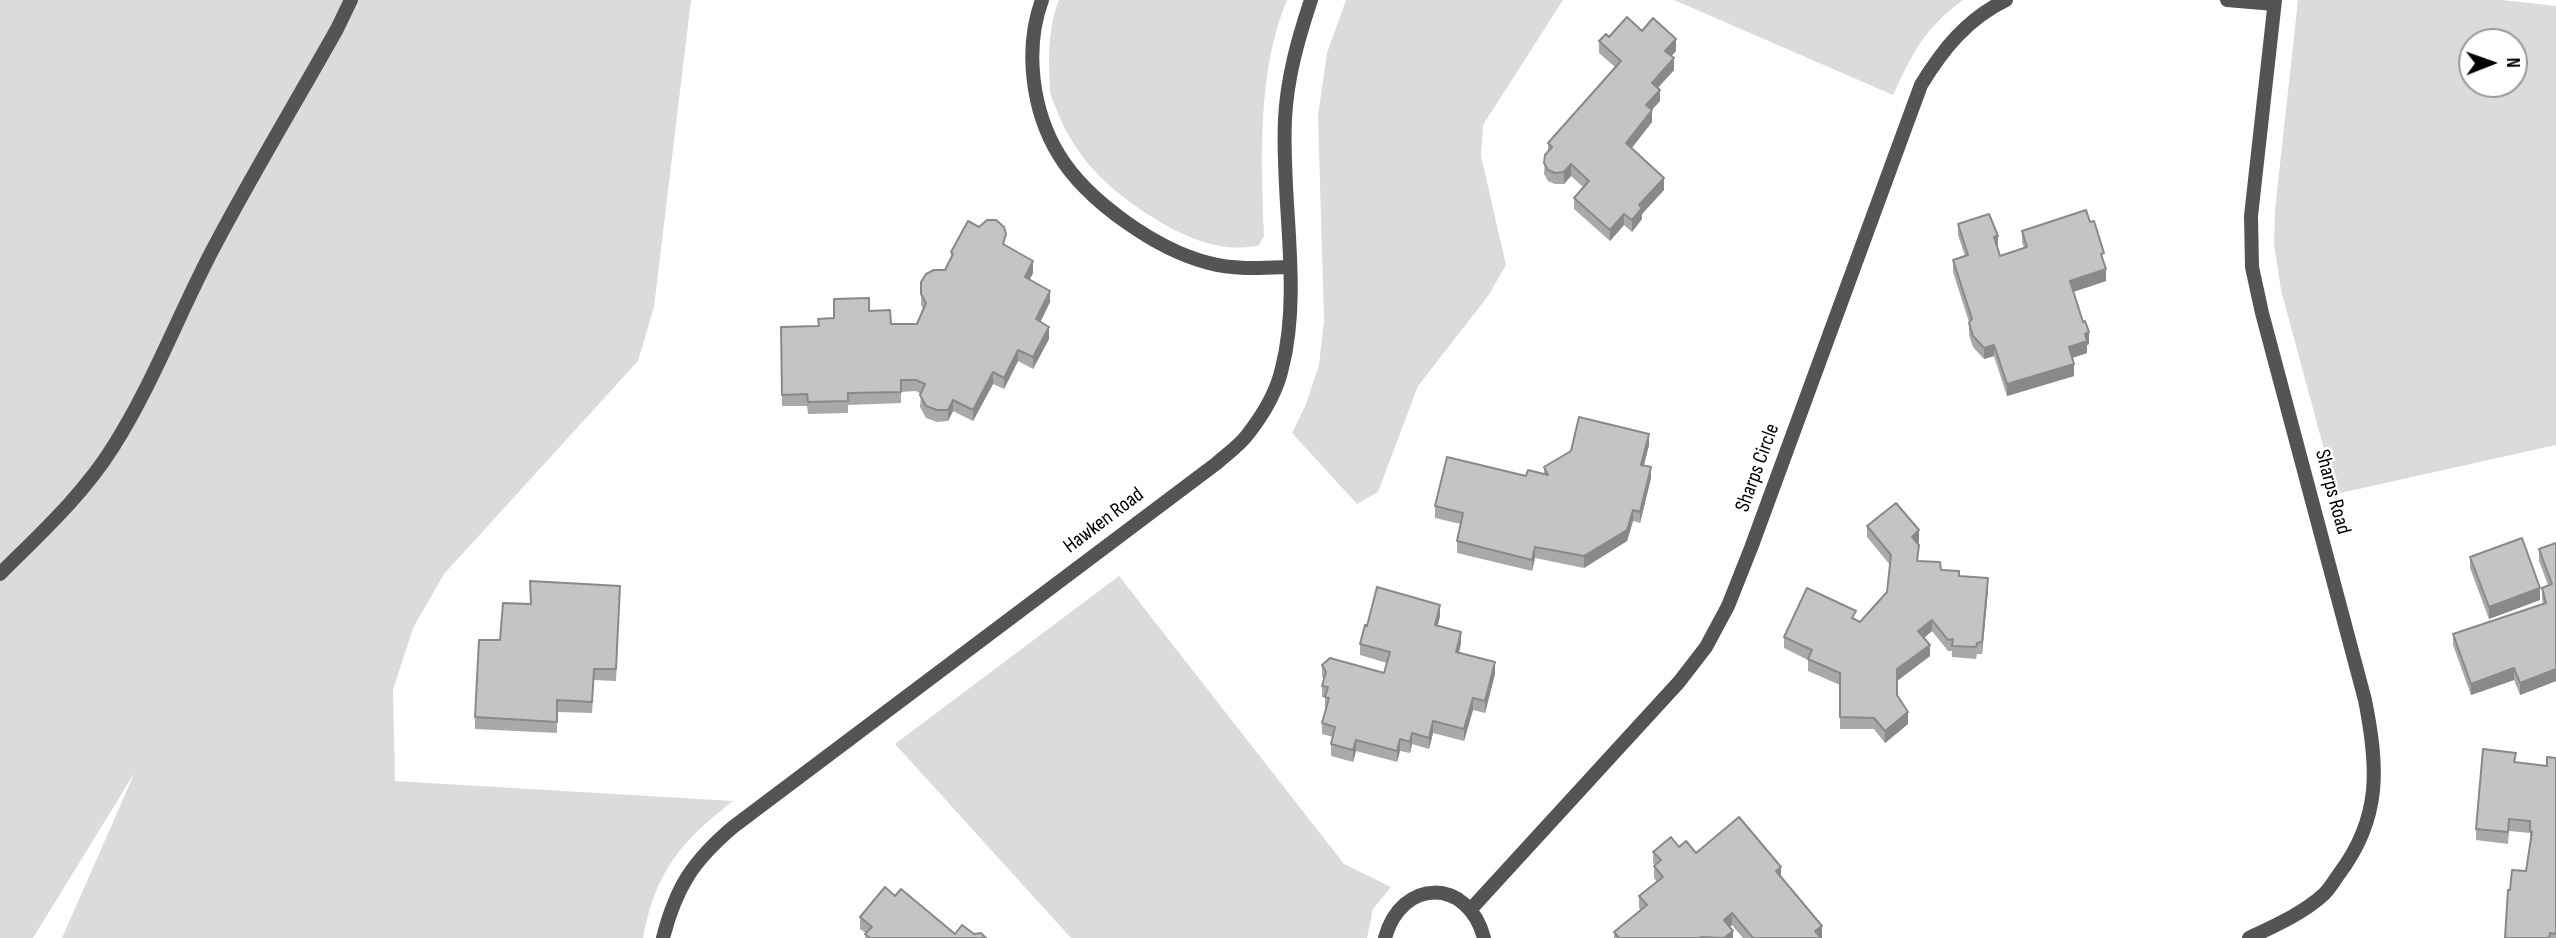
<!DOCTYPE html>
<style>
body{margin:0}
#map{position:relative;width:2556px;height:938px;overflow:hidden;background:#fff;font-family:"Sofia Sans Condensed",sans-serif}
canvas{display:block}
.north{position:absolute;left:2458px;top:28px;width:70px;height:70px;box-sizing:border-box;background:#fff;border:2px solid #999;border-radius:50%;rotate:89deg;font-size:19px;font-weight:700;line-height:28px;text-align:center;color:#000}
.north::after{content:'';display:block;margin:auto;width:24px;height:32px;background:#000;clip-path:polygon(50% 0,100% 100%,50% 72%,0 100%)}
</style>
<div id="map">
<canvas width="2556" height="938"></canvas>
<div class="north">N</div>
</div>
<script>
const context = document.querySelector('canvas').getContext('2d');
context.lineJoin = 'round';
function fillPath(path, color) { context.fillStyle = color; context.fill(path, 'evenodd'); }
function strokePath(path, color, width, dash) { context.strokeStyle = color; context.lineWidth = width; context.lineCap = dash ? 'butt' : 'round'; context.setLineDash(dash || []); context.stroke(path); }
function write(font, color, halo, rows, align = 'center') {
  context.font = font + ' "Sofia Sans Condensed",sans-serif'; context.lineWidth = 5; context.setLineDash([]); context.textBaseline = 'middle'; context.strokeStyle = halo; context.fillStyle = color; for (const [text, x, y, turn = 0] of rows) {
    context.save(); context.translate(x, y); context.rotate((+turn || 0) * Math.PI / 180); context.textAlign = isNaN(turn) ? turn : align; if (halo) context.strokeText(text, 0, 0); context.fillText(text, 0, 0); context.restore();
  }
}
fillPath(new Path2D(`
 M0,0H691L654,307L638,361L444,574L413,628L393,690L395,781L733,801C681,841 655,872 643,938H62L135,772L33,938H0Z
 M1059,0H1287C1257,71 1261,161 1264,236L1259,245C1224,254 1186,238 1157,220C1113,193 1080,164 1059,116C1057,109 1053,102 1051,96C1049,86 1050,74 1049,63C1049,43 1051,19 1059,0Z
 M1346,0H1563L1483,125L1481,156L1506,265L1488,296L1418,386L1378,492L1357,504L1292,433L1306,404L1319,365L1324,321L1318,115L1327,53Z
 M1674,0H1963C1924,29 1913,52 1893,95Z
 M2298,0H2502L2556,6V445L2336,494L2281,290L2274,244L2275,210ZM2472,42H2514V84H2472Z
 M1119,576L1344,864L1391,887L1373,909L1367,938H1071L895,744Z`), '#dbdbdb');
strokePath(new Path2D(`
 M0,574C40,534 83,495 113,447C153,384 179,313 214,247C253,173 296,102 337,29L351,0`), '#545454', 14);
strokePath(new Path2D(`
 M1042,0C1024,49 1032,111 1059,155C1087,201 1157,250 1209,263C1234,270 1263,268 1289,267
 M2227,0L2274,4
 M1471,909L1679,682L1706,647L1728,606L1751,548L1921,85C1943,49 1967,19 2006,0
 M663,938C676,887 693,861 733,827L1217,463C1227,454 1240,445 1248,434C1262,416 1277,391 1282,368C1302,291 1281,199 1285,119C1287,78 1298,39 1311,0
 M1385,938C1401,878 1468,877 1484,938
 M2249,938C2274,926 2302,914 2323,895C2329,890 2334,881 2339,874C2382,817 2378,766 2365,700L2262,313L2252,267L2251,216L2275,0`), '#545454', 14);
fillPath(new Path2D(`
 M1642,31L1676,51L1671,56L1674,70L1658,88L1660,101L1652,110V122L1632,148L1664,190L1642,214V219L1632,232L1624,225L1610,241L1574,209V198L1583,187L1571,176L1564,184H1555L1548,181L1544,174L1545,155L1548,152V143L1615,67L1599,53V41Z
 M1958,224L1998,247L2000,256L2024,248L2022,242V231L2104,263L2106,281L2073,292L2089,344L2087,345V353L2072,358L2074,376L2007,396L1994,356L1984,359L1973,347L1969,335V322L1953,272V260L1965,256L1958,235Z
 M1006,246L1033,273L1030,279L1050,302L1040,322L1049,339L1033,369L1018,361L1004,389L993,384L973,421L953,411L948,421L937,422L926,418L920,407L921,394L916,391L901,392V403L848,405V413L808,414L807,406H782L781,327L819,326L834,318L869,311L891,324H917L924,310L921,305V282L945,270L951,258V252Z
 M1649,445L1644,465L1651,478L1640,523L1633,521L1627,541L1584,568L1535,558L1532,571L1457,553V541L1461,524L1435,518V506L1526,476L1544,474V467Z
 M1867,526L1919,542L1917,543L1918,561L1959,576L1988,590L1982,654H1977L1976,659L1952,657V651H1948L1932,631L1924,638L1930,656L1897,681V695L1908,724L1885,743L1874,729H1840V685L1808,671V660L1784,648V637L1856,620L1860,622L1887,592L1890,565L1867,537Z
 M2556,543V681L2520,695L2514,680L2471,695L2453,645V634L2543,604L2542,599V588L2548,585L2539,561V549Z
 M2470,557L2540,600L2489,619L2470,568Z
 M620,586L616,681L594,680L592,713L557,712V733L475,729V717L500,640L531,604Z
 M1440,616L1438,625L1461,643L1459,653L1495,674L1485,713L1473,710L1464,741L1433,733L1429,749L1412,744L1410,753L1400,751L1397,762L1356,751L1353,762L1331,756V744L1333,737L1322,734V723L1326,709L1325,708V698L1322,697V686L1324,680L1322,676V665L1384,673L1387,663L1360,655V644L1367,626Z
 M2556,758V938H2505L2510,890L2526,871L2530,843V833L2509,831L2508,844L2476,840V829L2516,762L2547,766Z
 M1679,847L1696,853L1781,878L1822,938H1743L1732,925L1729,927L1733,938H1614V932L1641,910L1639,908V896L1657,882L1654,878V866L1656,865L1653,863V852Z
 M895,896L955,934H974L986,938H865L866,933L860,929V917Z`), '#a9a9a9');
fillPath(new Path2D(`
 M1676,39V51L1665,63V51Z
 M1674,58V70L1652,94V83Z
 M1660,90V101L1646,116V105Z
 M1652,110V122L1626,155V143Z
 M1571,164V176L1564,184V172Z
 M1664,178V190L1642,214V219L1632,232V220L1639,205Z
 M1624,214V225L1610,241V230Z
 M1998,236V247L1994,237Z
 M1033,261V273L1025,288V277Z
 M2106,269V281L2070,293V281Z
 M1050,291V302L1036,331V319Z
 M1049,327V339L1033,369V357Z
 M2089,332V344L2087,345V353L2069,359V347L2085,334Z
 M1994,345V356L1984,359V348Z
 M1018,350V361L1004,389V378Z
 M2074,364V376L2007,396V384Z
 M993,372V384L973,421V410Z
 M953,400V411L948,421V410Z
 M1649,434V445L1641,476V465Z
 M1651,467V478L1640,523V512Z
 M1633,510V521L1627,541L1584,568V556Z
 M1919,530V542L1912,548V537Z
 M1535,547V558L1532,571V560Z
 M1988,578V590L1982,654V642Z
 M2540,588V600L2489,619V607Z
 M1440,605V616L1435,636V625Z
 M1932,620V631L1918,643V631Z
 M1461,632V643L1456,664V652Z
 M1930,645V656L1897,681V669Z
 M2556,661V681L2520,695V683Z
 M1495,662V674L1485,713V701Z
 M2514,668V680L2471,695V684Z
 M1473,698V710L1464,741V729Z
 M1908,712V724L1885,743V731Z
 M1433,721V733L1429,749V738Z
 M1412,733V744L1410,753V742Z
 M1400,739V751L1397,762V751Z
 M1356,740V751L1353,762V750Z
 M1781,867V878L1776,871Z
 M1732,913V925L1724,931V920Z
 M1822,926V938H1821L1815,931Z
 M1733,931V938H1724Z`), '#898989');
const building = new Path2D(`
 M1627,17L1642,31L1653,18L1676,39L1665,51L1674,58L1652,83L1660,90L1646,105L1652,110L1626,143L1664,178L1639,205L1642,208L1632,220L1624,214L1610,230L1574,198L1589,181L1571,164L1564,172L1555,173L1548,170L1544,163L1545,155L1552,147L1548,143L1621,61L1599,41L1606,34L1609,37Z
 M2086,210L2090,222L2094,221L2104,253L2101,254L2106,269L2070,281L2083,322L2085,321L2089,332L2085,334L2087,341L2069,347L2074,364L2007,384L1994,345L1984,348L1973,336L1969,323L1972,319L1953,260L1968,255L1958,224L1989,214L1998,236L1994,237L2000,256L2027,247L2022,231Z
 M987,220H996L1004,227L1006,234L1003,244L1033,261L1025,277L1050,291L1036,319L1049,327L1033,357L1018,350L1004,378L993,372L973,410L953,400L948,410H937L926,406L920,395L925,384L916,380H901V392L848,393V401L808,402L807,394L782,395L781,327L819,326L818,319L834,318V299L869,298V311L890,310L891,324H917L926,303L921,294V282L926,274L934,270H945L953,254L951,252L968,221L979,227Z
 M1579,417L1649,434L1641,465L1651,467L1640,512L1633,510L1627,530L1584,556L1535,547L1532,560L1457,541L1463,513L1435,506L1447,457L1526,476L1528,470L1548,475L1544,467L1571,451Z
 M1896,503L1919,530L1912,537L1919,545L1917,561L1940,562L1941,570L1959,571V576L1988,578L1982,642L1977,643L1976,647L1952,646L1953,639L1948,640L1932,620L1918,631L1930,645L1897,669V695L1908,712L1885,731L1874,718L1840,717V673L1808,659L1812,650L1784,637L1807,588L1856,611L1852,618L1860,622L1887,592L1891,555L1867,526Z
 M2522,538L2540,588L2489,607L2470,557Z
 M2556,543V669L2520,683L2514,668L2471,684L2453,634L2546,603L2542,588L2552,584L2539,549Z
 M530,581L620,586L616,669H594L592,702L557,700V722L475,717L479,640H500L503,603L531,604Z
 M1377,587L1440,605L1435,625L1461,632L1456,652L1495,662L1485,701L1473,698L1464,729L1433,721L1429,738L1412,733L1410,742L1400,739L1397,751L1356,740L1353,750L1331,744L1335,727L1322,723L1329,698L1325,697L1328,687L1322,686L1326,672L1322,665L1330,658L1384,673L1390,652L1360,644L1365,625L1367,626Z
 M2483,749L2516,753L2514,762L2547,766V757L2556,758V934L2550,933L2549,938H2505L2508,890H2510L2512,870L2526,871L2532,832L2530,831V821L2509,819L2508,832L2476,829Z
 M1739,817L1781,867L1776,871L1822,926L1815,931L1821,938H1753L1732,913L1724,920L1733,931L1724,938L1701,937L1700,938H1619L1614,932L1647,905L1639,896L1663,877L1654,866L1661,860L1653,852L1671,837L1679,847L1686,841L1696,853Z
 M885,887L895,896L901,889L955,934L962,925L974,934L981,933L986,938H870L865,934L872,927L860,917Z`);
fillPath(building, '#c4c4c4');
strokePath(building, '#898989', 2);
write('21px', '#000', '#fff', [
 ["Sharps Circle",1758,468,-70],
 ["Sharps Road",2332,492,75],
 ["Hawken Road",1104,521,-37]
]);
</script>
